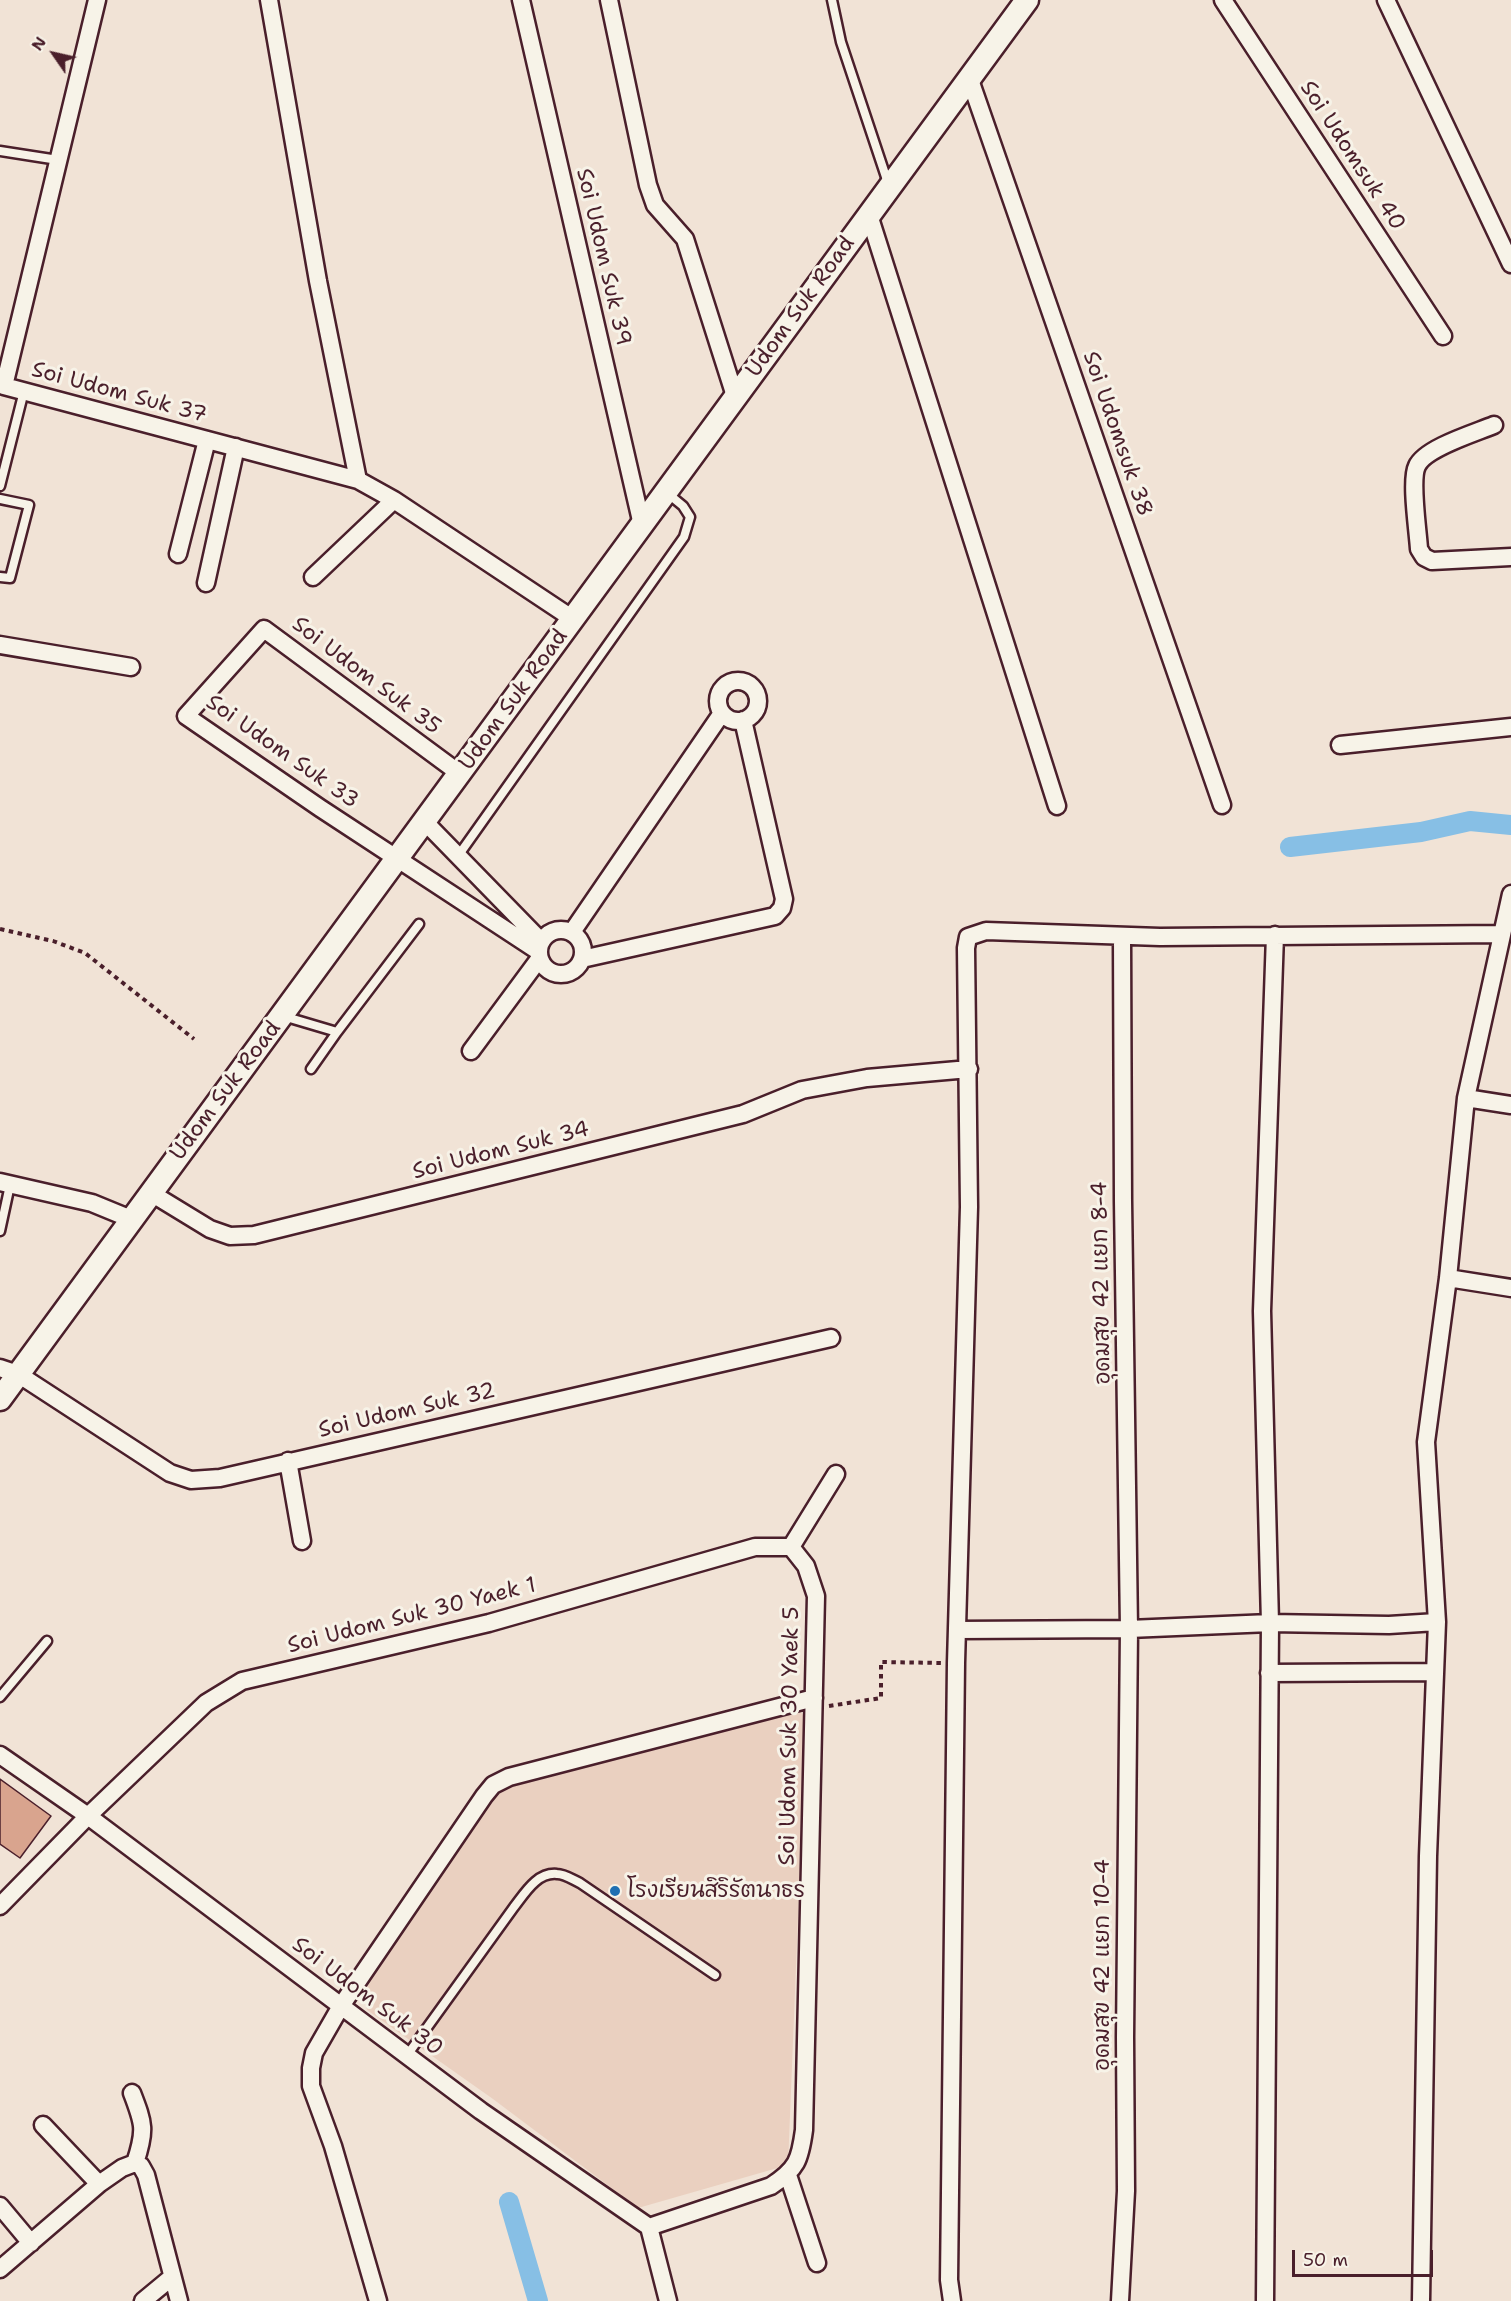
<!DOCTYPE html>
<meta charset="utf-8">
<style>
body{margin:0}
#map{position:relative;width:1511px;height:2301px;overflow:hidden;background:#f1e3d6;font-family:"Shantell Sans",sans-serif}
canvas{display:block}
.north{position:absolute;left:24px;top:24px;width:60px;height:60px;-webkit-text-stroke:4px #f7f3e8;paint-order:stroke;rotate:304deg;font-size:16px;font-weight:700;line-height:24px;text-align:center;color:#4a1f2b}
.north::after{content:'';display:block;margin:auto;width:21px;height:27px;background:#4a1f2b;clip-path:polygon(50% 0,100% 100%,50% 72%,0 100%)}
.scale{position:absolute;left:1292px;top:2250px;width:141px;height:27px;box-sizing:border-box;border:3px solid #4a1f2b;border-top:0;padding-left:8px;font-size:18px;line-height:21px;white-space:nowrap;color:#4a1f2b;-webkit-text-stroke:4px #f7f3e8;paint-order:stroke}
</style>
<div id="map">
<canvas width="1511" height="2301"></canvas>
<div class="north">N</div>
<div class="scale">50 m</div>
</div>
<script>
const context = document.querySelector('canvas').getContext('2d');
context.lineJoin = 'round';
function fillPath(path, color) { context.fillStyle = color; context.fill(path, 'evenodd'); }
function strokePath(path, color, width, dash) { context.strokeStyle = color; context.lineWidth = width; context.lineCap = dash ? 'butt' : 'round'; context.setLineDash(dash || []); context.stroke(path); }
function write(font, color, halo, rows, align = 'center') {
  context.font = font + ' "Shantell Sans","Playpen Sans Thai",sans-serif'; context.lineWidth = 6; context.setLineDash([]); context.textBaseline = 'middle'; context.strokeStyle = halo; context.fillStyle = color; for (const [text, x, y, turn = 0] of rows) {
    context.save(); context.translate(x, y); context.rotate((+turn || 0) * Math.PI / 180); context.textAlign = isNaN(turn) ? turn : align; if (halo) context.strokeText(text, 0, 0); context.fillText(text, 0, 0); context.restore();
  }
}
fillPath(new Path2D(`
 M788,1711H800L806,1719L788,2165L638,2208L493,2099L367,2010L362,1992L500,1789Z`), '#ead0c0');
strokePath(new Path2D(`
 M1290,847L1421,832L1470,821L1511,825
 M509,2202L538,2301`), '#87bfe5', 20);
const building = new Path2D(`
 M0,1779L51,1816L20,1858L0,1844Z`);
fillPath(building, '#d9a48e');
strokePath(building, '#4a1f2b', 1.5);
const lane = new Path2D(`
 M832,0L841,42L888,183
 M0,151L58,160
 M0,486L24,391
 M0,499L29,505L10,578L0,577
 M458,856L684,537L690,517L683,506L666,492
 M283,1016L337,1032L419,924
 M311,1069L337,1032
 M0,1231L10,1185
 M0,1697L47,1641
 M408,2054L514,1907C525,1893 537,1872 557,1874C565,1874 573,1880 580,1883L715,1975`);
const street = new Path2D(`
 M97,0L4,386L358,480L394,500L573,619
 M269,0L318,281L358,480
 M521,0L642,525
 M609,0L648,185L655,205L685,239L735,396
 M1223,0L1443,336
 M1386,0L1511,264
 M969,77L1222,805
 M869,215L1057,806
 M1494,425C1475,433 1425,448 1417,466C1410,480 1418,531 1419,549L1424,557L1432,561L1511,557
 M178,554L207,440
 M313,577L394,500
 M206,583L236,447
 M0,645L131,667
 M718 701a20 20 0 1 1 40 0a20 20 0 1 1-40 0Z
 M1340,745L1511,727
 M459,773L264,629L186,716L320,808L538,951
 M424,821L541,941
 M539 952a22 22 0 1 1 44 0a22 22 0 1 1-44 0Z
 M572,932L722,713
 M582,959L775,916L782,908L784,899L743,720
 M471,1051L539,959
 M1466,1098L1511,1105
 M0,1182L92,1203L131,1219
 M151,1193L210,1229L230,1236L254,1235L743,1114L802,1090L867,1078L969,1069
 M1448,1278L1511,1288
 M0,1368L18,1374L170,1473L191,1480L220,1478L831,1338
 M288,1461L302,1541
 M791,1547L836,1474
 M957,1630L1129,1629L1270,1623L1389,1625L1437,1622
 M1269,1673L1435,1672
 M0,1755L88,1816L481,2111L649,2227L668,2301
 M0,1906L88,1816L206,1703L242,1681L489,1623L755,1547H791
 M132,2093C144,2124 146,2130 135,2163
 M43,2125L99,2184
 M788,2175L817,2263
 M0,2206L31,2243
 M649,2227L771,2186C797,2169 800,2160 804,2130L816,1596L806,1566L791,1547
 M0,2269L99,2184L122,2168L135,2163L141,2166L146,2175L179,2301
 M143,2301L172,2277
 M378,2301L333,2146L311,2086V2068L314,2053L341,2006L484,1796L493,1785L509,1777L814,1698
 M952,2301L949,2280L956,1663L969,1207L966,948L968,937L986,931L1160,937L1501,934
 M1120,2301L1126,2191L1125,2037L1129,1629L1123,1201L1122,937
 M1265,2301L1270,1623L1262,1311L1275,935
 M1421,2301L1428,1856L1437,1622L1426,1442L1448,1278L1466,1098L1511,894`);
const secondary = new Path2D(`
 M0,1399L1027,0`);
strokePath(lane, '#4a1f2b', 13);
strokePath(street, '#4a1f2b', 21);
strokePath(secondary, '#4a1f2b', 27);
strokePath(new Path2D(`
 M0,929L53,941L85,953L194,1039
 M829,1706L881,1698V1662L942,1663`), '#4a1f2b', 4, [4.5, 4.5]);
strokePath(lane, '#f7f3e8', 8);
strokePath(street, '#f7f3e8', 16);
strokePath(secondary, '#f7f3e8', 22);
for (const [x, y, r, color] of [
 [615,1891,6,"#1f6fb2"]
]) { const dot = new Path2D(); dot.arc(x, y, r, 0, 2 * Math.PI); context.fillStyle = color; context.fill(dot); strokePath(dot, '#f7f3e8', 2); }
write('22px', '#4a1f2b', '#f7f3e8', [
 ["Soi Udomsuk 40",1352,156,57],
 ["Soi Udom Suk 39",603,257,77],
 ["Udom Suk Road",801,307,-54],
 ["Soi Udom Suk 37",119,393,15],
 ["Soi Udomsuk 38",1117,434,71],
 ["Soi Udom Suk 35",366,676,37],
 ["Udom Suk Road",514,700,-54],
 ["Soi Udom Suk 33",282,752,35],
 ["Udom Suk Road",226,1091,-53],
 ["Soi Udom Suk 34",501,1151,-14],
 ["อุดมสุข 42 แยก 8-4",1102,1283,-91],
 ["Soi Udom Suk 32",407,1411,-13],
 ["Soi Udom Suk 30 Yaek 1",412,1616,-14],
 ["Soi Udom Suk 30 Yaek 5",790,1736,-89],
 ["อุดมสุข 42 แยก 10-4",1103,1965,-90],
 ["Soi Udom Suk 30",367,1997,37]
]);
write('22px', '#4a1f2b', '#f7f3e8', [
 ["โรงเรียนสิริรัตนาธร",627,1891]
], 'left');
</script>
